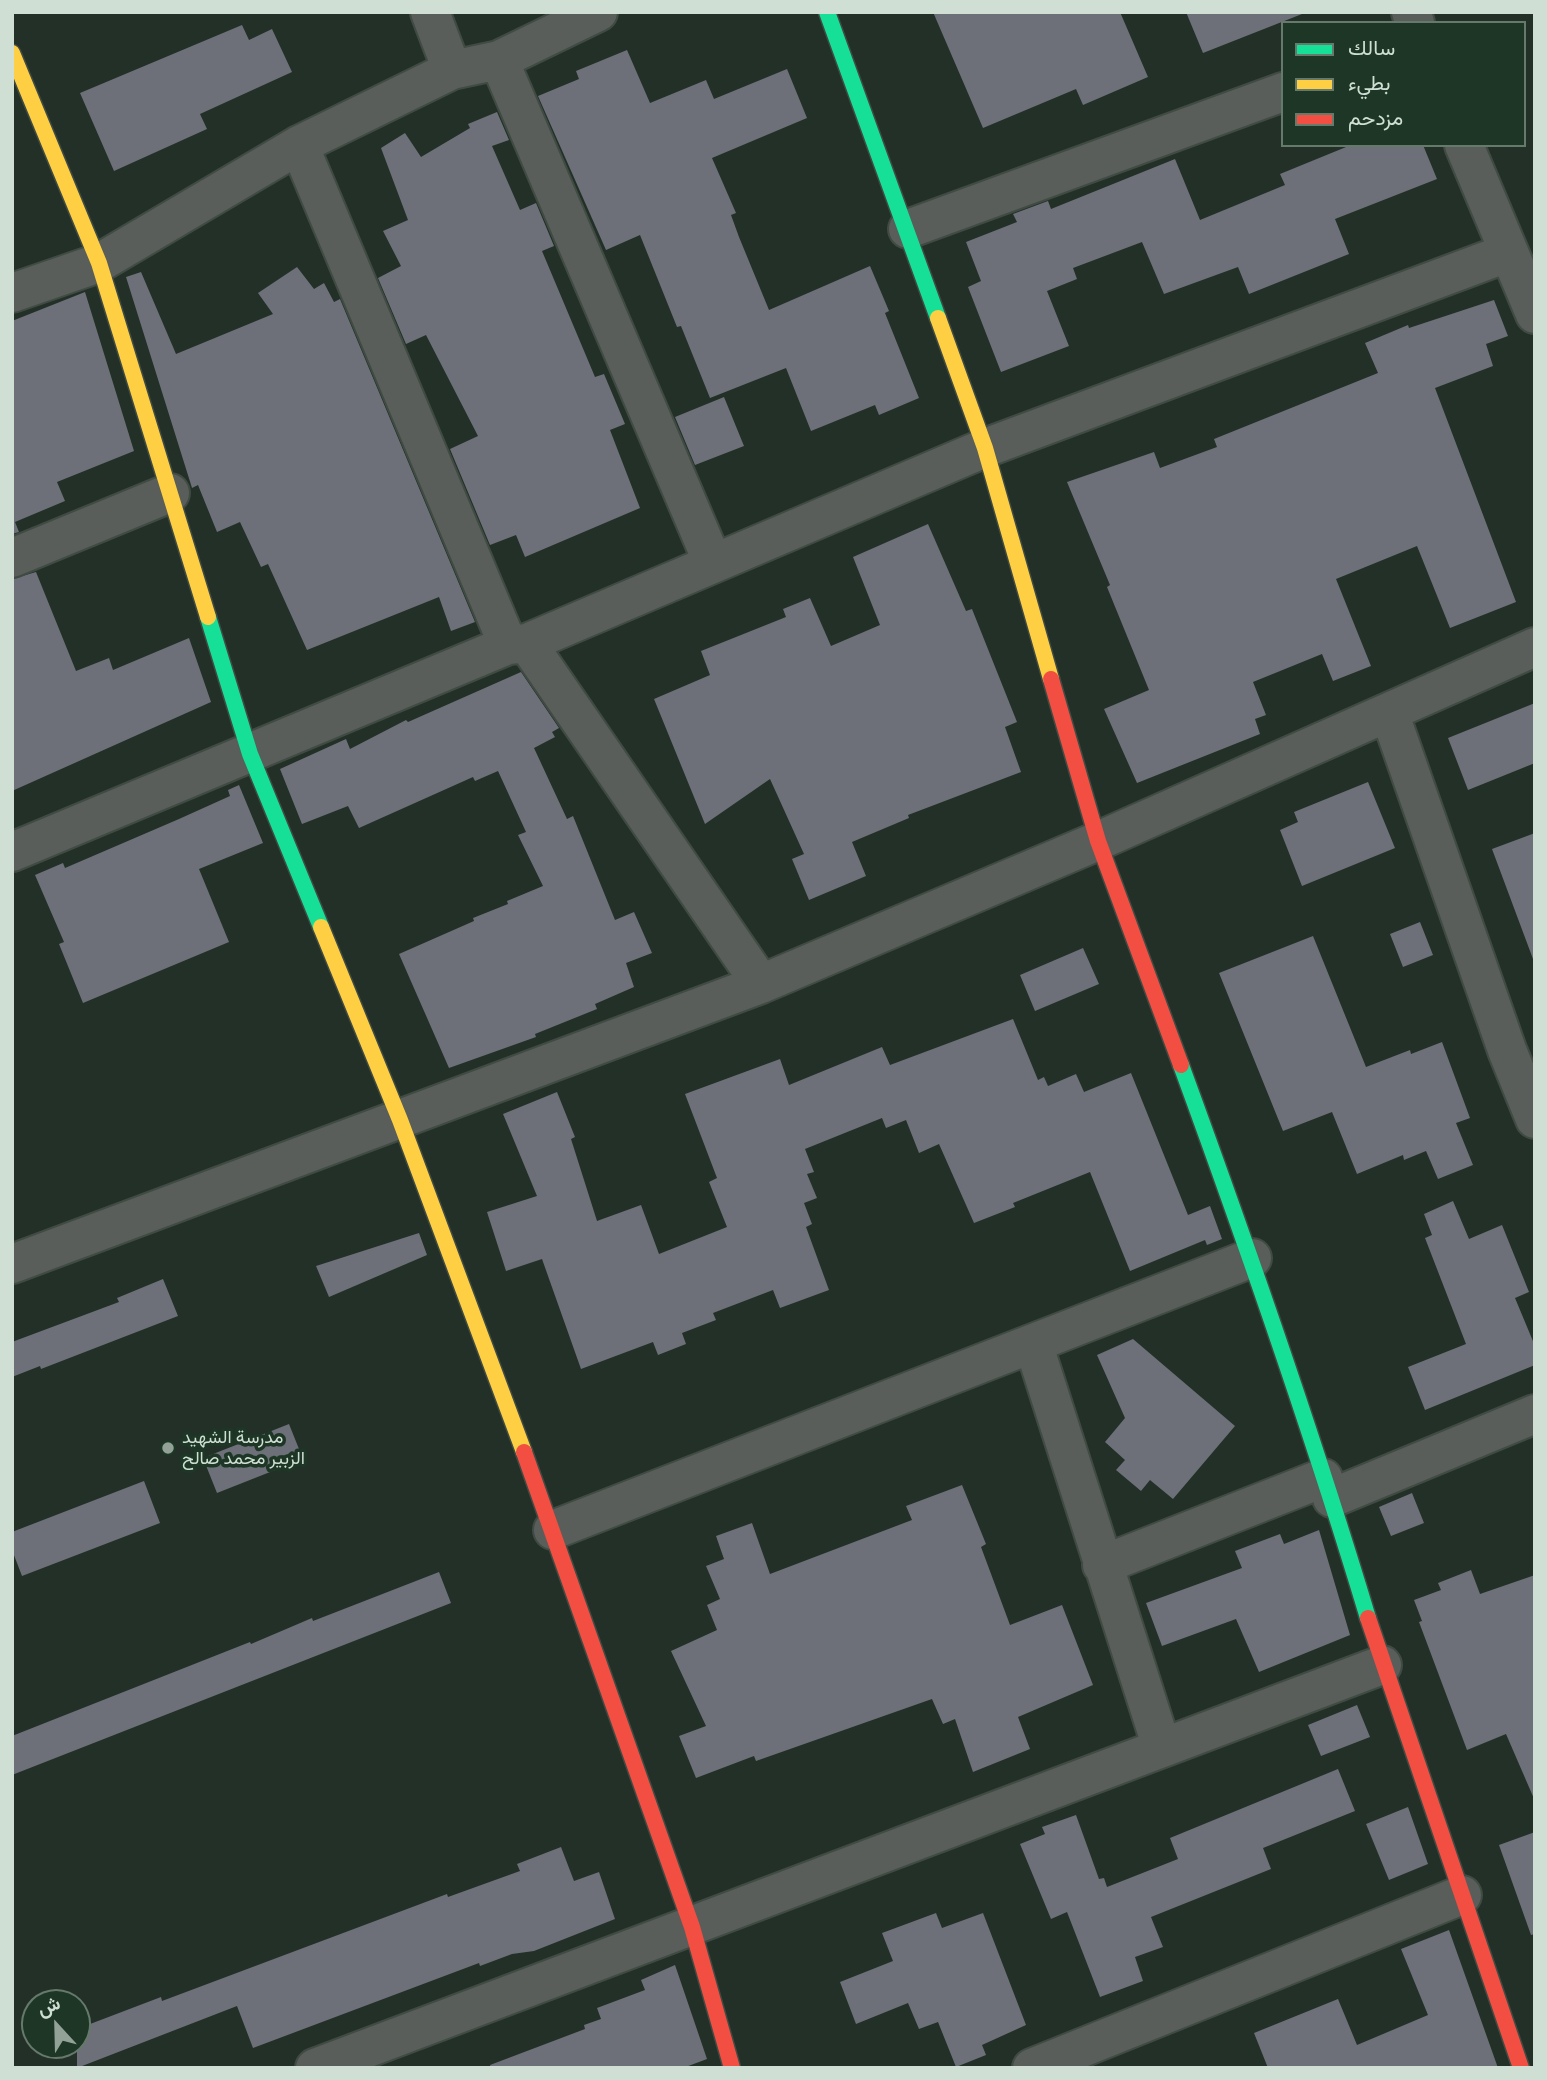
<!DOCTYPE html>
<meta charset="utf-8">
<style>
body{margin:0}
#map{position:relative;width:1547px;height:2080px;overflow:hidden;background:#233027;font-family:"Fira Sans Condensed",Vazirmatn,sans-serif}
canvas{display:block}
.frame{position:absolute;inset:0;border:14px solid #d0dfd4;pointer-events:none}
.legend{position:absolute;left:1281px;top:21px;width:245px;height:126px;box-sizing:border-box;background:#1d3625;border:2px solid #657a6b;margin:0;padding:9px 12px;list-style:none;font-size:21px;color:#d0dfd4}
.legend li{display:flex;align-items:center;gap:14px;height:35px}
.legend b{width:35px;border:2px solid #657a6b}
.north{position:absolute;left:21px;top:1989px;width:70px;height:70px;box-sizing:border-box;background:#1d3625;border:2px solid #657a6b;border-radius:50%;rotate:338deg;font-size:19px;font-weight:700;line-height:28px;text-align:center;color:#d0dfd4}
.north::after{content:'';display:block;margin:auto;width:24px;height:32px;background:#93a297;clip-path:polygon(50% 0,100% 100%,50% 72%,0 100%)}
</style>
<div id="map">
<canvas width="1547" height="2080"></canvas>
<div class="frame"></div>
<ul class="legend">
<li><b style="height:9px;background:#16e098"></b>سالك</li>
<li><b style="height:9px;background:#ffcf43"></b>بطيء</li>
<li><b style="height:9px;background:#f24e42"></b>مزدحم</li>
</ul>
<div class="north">ش</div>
</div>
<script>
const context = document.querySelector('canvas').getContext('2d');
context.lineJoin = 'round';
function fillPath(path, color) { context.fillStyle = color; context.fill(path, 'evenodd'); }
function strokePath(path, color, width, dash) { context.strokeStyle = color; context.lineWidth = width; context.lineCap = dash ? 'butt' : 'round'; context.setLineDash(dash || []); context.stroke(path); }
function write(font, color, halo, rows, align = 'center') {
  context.font = font + ' "Fira Sans Condensed",Vazirmatn,sans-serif'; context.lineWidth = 7; context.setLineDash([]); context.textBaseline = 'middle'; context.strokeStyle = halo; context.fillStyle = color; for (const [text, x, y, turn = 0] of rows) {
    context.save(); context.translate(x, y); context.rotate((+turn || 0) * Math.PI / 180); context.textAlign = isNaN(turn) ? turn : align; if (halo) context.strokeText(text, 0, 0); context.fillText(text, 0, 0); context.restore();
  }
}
fillPath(new Path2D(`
 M933,12H1120L1148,77L1083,105L1076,89L983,128Z
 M1186,12H1301L1302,14L1203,53Z
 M242,25L249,40L272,29L292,72L200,114L207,129L114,171L80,93Z
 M627,50L650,103L706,80L714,99L787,69L807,118L712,158L736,213L731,215L739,237L769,310L870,266L889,311L885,313L919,398L879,415L875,405L811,431L786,368L710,398L681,326L677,327L640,235L606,250L538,96L579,79L576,71Z
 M497,112L509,140L492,146L520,210L536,203L554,246L542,251L595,377L604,374L625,424L610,430L640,508L525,557L516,535L490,545L450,449L478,436L426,335L406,344L378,278L401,266L383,231L408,220L381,148L405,133L421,157L470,128L468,124Z
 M1351,145H1423L1437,179L1335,219L1349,254L1249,294L1238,267L1164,294L1142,242L1073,268L1077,279L1047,291L1069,346L1001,372L968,287L981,281L966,242L1017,222L1013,214L1048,201L1051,209L1175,159L1200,220L1285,185L1280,174Z
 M297,267L314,289L324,283L334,302L340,299L475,622L451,631L439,597L307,650L268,564L261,567L240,522L217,532L198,485L192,488L126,277L141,272L176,354L273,314L258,293Z
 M85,292L134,451L57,482L65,501L15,522L19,532L12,534V321Z
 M1494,300L1508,336L1486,344L1493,366L1435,388L1516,602L1450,628L1417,546L1336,579L1371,666L1333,681L1322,654L1253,682L1266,715L1255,719L1260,734L1137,783L1104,709L1149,690L1107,587L1110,585L1067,482L1154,452L1160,468L1217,447L1214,439L1378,373L1365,343L1408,325L1409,328Z
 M724,397L744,446L695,465L675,417Z
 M928,524L966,611L972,609L1017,722L1005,727L1021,772L908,815L909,818L852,842L866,876L809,900L792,859L804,854L770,779L705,824L654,699L710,675L701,651L786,617L783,609L810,598L831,646L880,625L853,557Z
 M36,572L76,671L109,658L113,670L189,638L211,702L12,791V579Z
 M521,672L559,728L552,732L555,737L534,748L567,819L573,816L615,920L634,912L652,953L626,963L634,987L595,1004L597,1009L535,1034L536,1037L449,1068L399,954L474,921L473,918L508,904L507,901L543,886L518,835L526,832L498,771L475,781L473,777L359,828L348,806L302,824L280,769L346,739L350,749L406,720L408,722Z
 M1535,703V763L1468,790L1448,738Z
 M1368,782L1395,848L1302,886L1280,830L1298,822L1294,812Z
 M239,785L263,843L199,869L229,942L83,1003L59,944L64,942L35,875L63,863L65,868L179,819L230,796L228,790Z
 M1535,833V958L1533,959L1492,849Z
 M1420,922L1433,955L1403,967L1390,934Z
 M1313,936L1366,1067L1410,1050L1411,1054L1442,1042L1470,1118L1456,1123L1473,1165L1438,1179L1426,1151L1404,1160L1403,1155L1357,1174L1332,1112L1283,1131L1219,973Z
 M1083,948L1099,984L1035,1011L1020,975Z
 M1013,1019L1038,1080L1044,1077L1048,1086L1076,1074L1084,1092L1131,1073L1188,1215L1210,1206L1222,1239L1207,1245L1205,1240L1130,1271L1090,1172L1013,1203L1015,1207L974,1223L939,1144L919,1153L906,1120L886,1128L882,1118L805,1149L814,1172L807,1174L817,1198L804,1203L812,1224L806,1227L829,1290L780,1308L773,1290L713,1313L716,1320L682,1333L686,1344L658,1355L653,1342L581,1369L542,1259L506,1271L487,1212L537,1196L503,1114L557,1092L575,1137L571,1139L597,1221L641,1205L659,1254L727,1227L709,1182L717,1178L685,1094L780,1059L789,1085L882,1047L890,1065Z
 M1453,1201L1469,1239L1502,1225L1529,1292L1515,1298L1535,1346V1365L1425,1410L1408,1367L1466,1344L1425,1238L1432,1235L1424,1214Z
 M419,1233L427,1255L329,1297L316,1266Z
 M163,1279L178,1316L41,1369L40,1366L12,1377V1342L119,1302L117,1298Z
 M1133,1339L1235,1426L1173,1499L1150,1480L1141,1491L1116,1470L1125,1460L1105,1442L1125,1418L1097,1355Z
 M289,1424L303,1459L217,1493L203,1458Z
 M144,1481L160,1523L22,1576L12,1550V1532Z
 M962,1485L986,1544L981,1547L1010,1625L1062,1605L1093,1685L1018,1717L1030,1749L973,1772L955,1719L943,1724L932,1699L756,1761L754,1756L696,1778L679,1736L706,1726L671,1651L717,1630L707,1605L720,1599L706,1566L724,1559L716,1536L752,1523L770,1574L912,1520L906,1506Z
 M1412,1493L1424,1523L1391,1536L1379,1507Z
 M1319,1530L1350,1635L1259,1672L1236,1619L1162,1646L1146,1603L1242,1568L1235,1551L1280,1534L1284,1544Z
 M1471,1570L1480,1594L1535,1575V1801L1506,1734L1467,1750L1419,1622L1422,1621L1414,1600L1441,1590L1438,1583Z
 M439,1572L451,1603L12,1775V1736L250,1642L251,1644L312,1618L313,1621Z
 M1357,1705L1370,1737L1321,1756L1308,1725Z
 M1338,1769L1355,1811L1263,1848L1271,1869L1151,1917L1163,1947L1135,1957L1143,1981L1100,1997L1067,1912L1051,1919L1020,1844L1045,1834L1042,1827L1076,1815L1099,1879L1104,1878L1107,1887L1178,1859L1170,1838Z
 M1408,1807L1428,1864L1389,1880L1366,1824Z
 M1535,1832V1934L1531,1935L1499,1845Z
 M561,1847L574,1881L599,1872L615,1919L534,1951L512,1954L480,1966L479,1963L253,2048L237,2006L77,2068V2029L161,1997L162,2001L447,1894L448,1897L520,1871L517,1864Z
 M936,1913L942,1928L983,1913L1026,2025L982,2045L986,2055L956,2067L938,2022L919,2029L908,2003L856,2024L840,1982L893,1961L882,1933Z
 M1449,1930L1498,2068H1268L1254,2033L1338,1999L1357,2045L1428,2015L1401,1949Z
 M675,1965L707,2059L683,2068H491L490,2065L585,2029L584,2025L601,2019L597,2008L645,1990L641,1980Z`), '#6d7078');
const street = new Path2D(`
 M430,12L452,70
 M1411,12L1415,23
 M499,60L713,563
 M299,145L508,645
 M1464,145L1535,314
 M908,229L1283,92
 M12,293L99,263L299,145L452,70L499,60L598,12
 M12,558L170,493
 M527,643L761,984
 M1389,712L1507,1050L1535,1119
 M12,852L508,645L527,643L985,448L1507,253
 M12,1264L761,984L1098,841L1535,647
 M1034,1346L1162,1748
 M1332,1498L1535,1414
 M553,1530L1252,1258
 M1102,1565L1323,1478
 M315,2068L1382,1665
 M1032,2068L1462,1895`);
const fast = new Path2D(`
 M827,12L938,318
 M208,617L250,754L321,927
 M1181,1065C1248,1248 1312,1432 1368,1618`);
const slow = new Path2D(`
 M12,53L99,263L208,617
 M938,318L985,448L1051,679
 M321,927L400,1120L524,1452`);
const jam = new Path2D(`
 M1051,679L1098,841L1181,1065
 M524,1452L692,1927L732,2068
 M1368,1618L1521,2068`);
strokePath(street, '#404b44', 42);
strokePath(fast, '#404b44', 19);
strokePath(slow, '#404b44', 19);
strokePath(jam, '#404b44', 19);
strokePath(street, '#595e5a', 38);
strokePath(fast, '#16e098', 16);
strokePath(slow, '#ffcf43', 16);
strokePath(jam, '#f24e42', 16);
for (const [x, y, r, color] of [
 [168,1448,7,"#93a297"]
]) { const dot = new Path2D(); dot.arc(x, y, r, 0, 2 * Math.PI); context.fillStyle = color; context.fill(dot); strokePath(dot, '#1d3625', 2.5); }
write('18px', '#d0dfd4', '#1d3625', [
 ["مدرسة الشهيد",182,1438],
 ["الزبير محمد صالح",182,1459]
], 'left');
</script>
